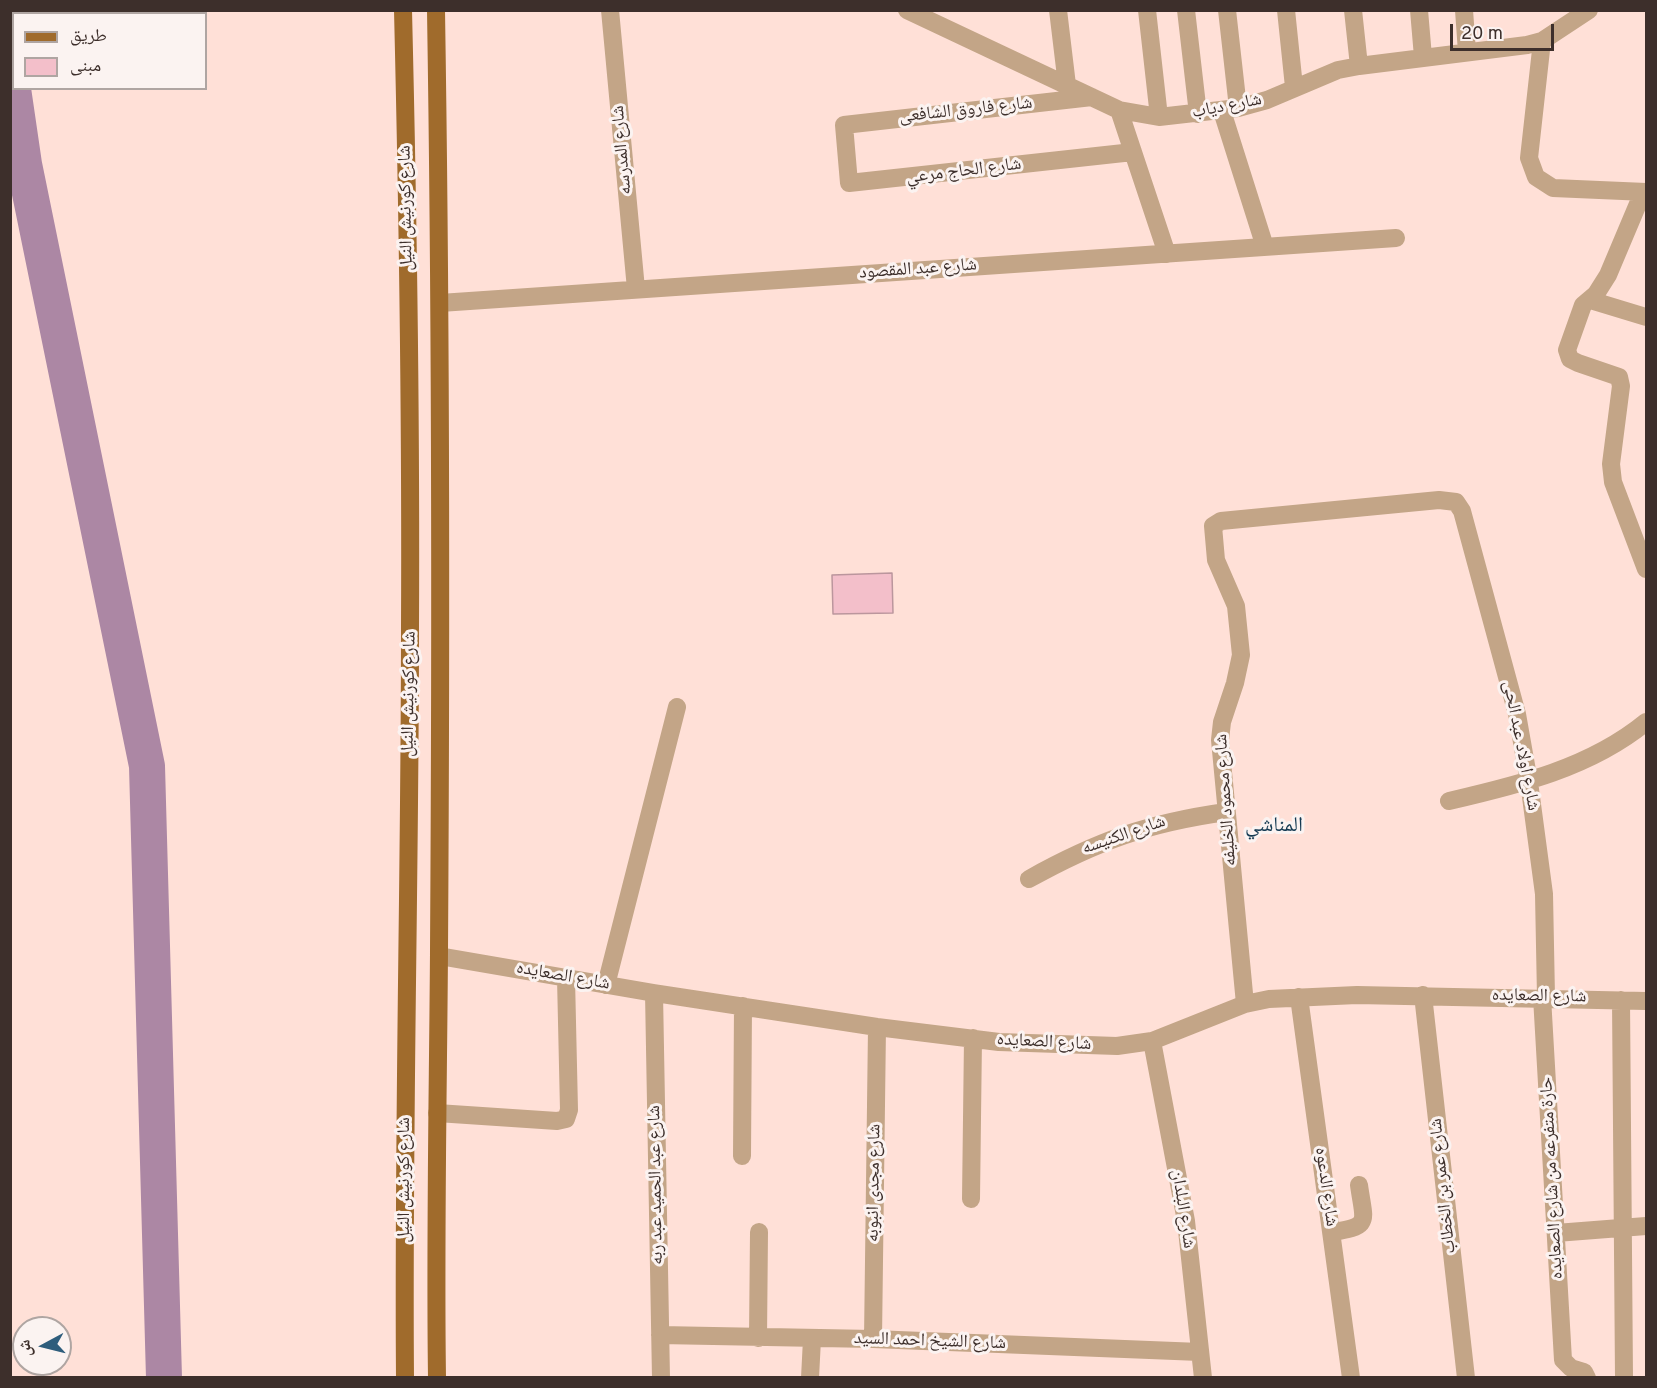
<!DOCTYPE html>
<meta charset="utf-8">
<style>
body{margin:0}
#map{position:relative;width:1657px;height:1388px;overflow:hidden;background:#ffe0d7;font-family:Overpass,"Noto Naskh Arabic",sans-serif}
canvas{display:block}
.frame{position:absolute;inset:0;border:12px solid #3d2f2b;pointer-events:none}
.legend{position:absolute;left:12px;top:12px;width:195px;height:78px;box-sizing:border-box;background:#fbf3f1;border:2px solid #afa5a2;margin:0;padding:8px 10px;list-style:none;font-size:18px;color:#3d2f2b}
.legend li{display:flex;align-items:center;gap:12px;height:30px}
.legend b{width:30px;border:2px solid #afa5a2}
.north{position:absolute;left:12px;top:1316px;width:60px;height:60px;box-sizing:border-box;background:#fbf3f1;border:2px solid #afa5a2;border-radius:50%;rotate:263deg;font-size:16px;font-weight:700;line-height:24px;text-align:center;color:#3d2f2b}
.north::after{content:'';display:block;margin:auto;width:21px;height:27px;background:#2e5d7c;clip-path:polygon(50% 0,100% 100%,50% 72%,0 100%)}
.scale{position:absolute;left:1450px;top:24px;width:104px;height:27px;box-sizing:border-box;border:3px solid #3d2f2b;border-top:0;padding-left:8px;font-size:18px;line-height:21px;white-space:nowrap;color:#3d2f2b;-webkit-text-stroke:4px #fbf3f1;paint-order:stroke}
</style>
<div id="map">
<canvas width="1657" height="1388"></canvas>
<div class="frame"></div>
<ul class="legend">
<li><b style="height:8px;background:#a06b2c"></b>طريق</li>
<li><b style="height:16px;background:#f3bfca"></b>مبنى</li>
</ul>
<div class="north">ش</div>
<div class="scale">20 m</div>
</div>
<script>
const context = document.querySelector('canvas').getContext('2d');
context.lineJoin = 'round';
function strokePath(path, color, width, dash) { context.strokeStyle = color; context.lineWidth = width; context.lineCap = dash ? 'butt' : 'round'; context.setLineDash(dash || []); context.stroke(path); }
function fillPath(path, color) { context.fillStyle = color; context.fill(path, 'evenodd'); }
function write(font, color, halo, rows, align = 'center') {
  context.font = font + ' Overpass,"Noto Naskh Arabic",sans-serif'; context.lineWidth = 6; context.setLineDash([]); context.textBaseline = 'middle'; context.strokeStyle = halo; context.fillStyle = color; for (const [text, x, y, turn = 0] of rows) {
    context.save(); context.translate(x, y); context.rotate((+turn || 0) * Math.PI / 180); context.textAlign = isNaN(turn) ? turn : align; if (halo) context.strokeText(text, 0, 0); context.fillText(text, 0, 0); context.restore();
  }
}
strokePath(new Path2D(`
 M10,68L24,164L147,766L164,1378`), '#ac87a4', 36);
const building = new Path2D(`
 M892,573L893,613L833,614L832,575Z`);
fillPath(building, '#f3bfca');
strokePath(building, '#bb969d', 1.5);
strokePath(new Path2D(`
 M610,10L636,289
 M907,10L1119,110L1159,117L1238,108L1267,100L1338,70L1359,66L1527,45L1542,41L1589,10
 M1058,10L1067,85
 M1147,10L1159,117
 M1186,10L1198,114
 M1227,10L1238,108
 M1286,10L1294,87
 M1353,10L1359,66
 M1419,10L1423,57
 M1464,10L1467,52
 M1542,41L1529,158L1536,177L1553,188L1646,192
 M1092,97L844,125L849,183L1133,152
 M1119,110L1167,254
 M1222,111L1265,247
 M1643,192L1608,275L1596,294L1583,305L1567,350L1570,359L1578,363L1619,377L1621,386L1611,464L1613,482L1646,569
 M1590,300L1646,317
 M440,303L1396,238
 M1449,801C1518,785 1590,768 1646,722
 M1029,879C1097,841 1148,823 1226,812
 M439,956L654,993L877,1027L999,1042L1117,1046L1152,1041L1245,1004L1269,999L1357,995L1646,1001
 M606,985L677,707
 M654,993L661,1378
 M1423,995L1466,1378
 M1299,997L1351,1378
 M1542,997L1563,1360L1571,1368L1584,1372L1587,1378
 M1621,1000L1624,1378
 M1245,1004L1220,740L1222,722L1235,683L1241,655L1236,606L1216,560L1213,526L1221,521L1439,500L1456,502L1462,511L1517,714L1529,782L1544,894L1546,997
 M1152,1041L1186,1221L1203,1378
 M437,1113L557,1121L566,1119L569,1110L566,978
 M742,1156L743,1006
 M971,1199L973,1038
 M1332,1232C1372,1226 1364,1222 1359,1185
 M1556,1233L1646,1226
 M660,1335L873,1339L1200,1352
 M758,1338L759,1232
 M873,1339L877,1027
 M810,1378L812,1339`), '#c3a587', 18);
strokePath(new Path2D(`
 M403,10C408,217 411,423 410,629C410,878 403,1128 405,1378
 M436,10C441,324 441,638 439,952C438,1094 435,1235 437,1378`), '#a06b2c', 18);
write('18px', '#3d2f2b', '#fbf3f1', [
 ["شارع دياب",1227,107,-11],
 ["شارع فاروق الشافعى",966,111,-6],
 ["شارع المدرسه",623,150,-95],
 ["شارع الحاج مرعي",964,172,-7],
 ["شارع كورنيش النيل",407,208,-91],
 ["شارع عبد المقصود",918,270,-4],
 ["شارع كورنيش النيل",410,694,-89],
 ["شارع اولاد عبد الحى",1520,746,79],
 ["شارع محمود الخليفه",1227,800,-94],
 ["شارع الكنيسه",1124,836,-19],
 ["شارع الصعايده",563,977,10],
 ["شارع الصعايده",1539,997,1],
 ["شارع الصعايده",1044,1043,3],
 ["حارة متفرعه من شارع الصعايده",1553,1178,-93],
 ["شارع كورنيش النيل",405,1180,-90],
 ["شارع مجدى انبوبه",875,1183,-89],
 ["شارع عبد الحميد عبد ربه",657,1185,-91],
 ["شارع عمر بن الخطاب",1444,1186,-96],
 ["شارع الدعوه",1325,1187,82],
 ["شارع البلدان",1182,1209,81],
 ["شارع الشيخ احمد السيد",930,1342,2]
]);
write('21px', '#133951', '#fbf3f1', [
 ["المناشي",1274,827]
]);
</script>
